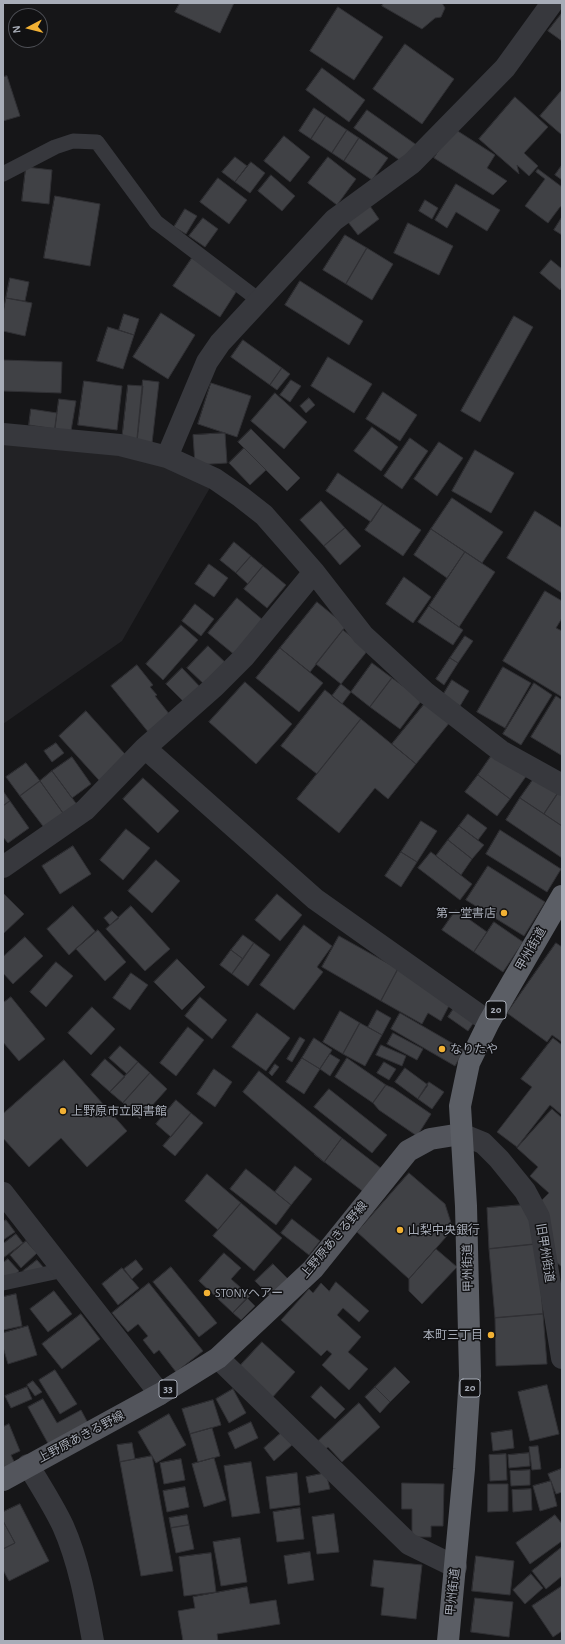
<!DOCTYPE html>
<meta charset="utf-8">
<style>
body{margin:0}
#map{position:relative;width:565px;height:1644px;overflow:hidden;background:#161618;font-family:"Alegreya Sans",sans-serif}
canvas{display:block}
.frame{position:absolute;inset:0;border:4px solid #a8adb8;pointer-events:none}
.north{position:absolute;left:8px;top:8px;width:40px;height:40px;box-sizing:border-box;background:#111113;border:1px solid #4d4f55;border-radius:50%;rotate:263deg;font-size:11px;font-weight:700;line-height:16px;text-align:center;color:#a8adb8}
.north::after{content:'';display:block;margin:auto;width:14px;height:18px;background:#f2b134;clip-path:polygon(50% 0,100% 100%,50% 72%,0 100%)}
</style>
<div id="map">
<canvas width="565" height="1644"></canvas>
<div class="frame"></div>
<div class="north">N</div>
</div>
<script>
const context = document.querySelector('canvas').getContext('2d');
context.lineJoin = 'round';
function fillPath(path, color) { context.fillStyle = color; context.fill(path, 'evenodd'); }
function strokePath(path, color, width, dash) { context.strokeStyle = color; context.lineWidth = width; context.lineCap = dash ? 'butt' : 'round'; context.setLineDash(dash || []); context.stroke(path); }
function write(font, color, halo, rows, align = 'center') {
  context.font = font + ' "Alegreya Sans","Noto Sans JP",sans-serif'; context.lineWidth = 3; context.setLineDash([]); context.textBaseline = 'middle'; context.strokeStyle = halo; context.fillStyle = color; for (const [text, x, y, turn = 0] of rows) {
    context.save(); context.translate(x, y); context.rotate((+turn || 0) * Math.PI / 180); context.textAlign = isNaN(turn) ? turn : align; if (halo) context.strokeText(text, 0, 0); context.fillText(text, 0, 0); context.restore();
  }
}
fillPath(new Path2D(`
 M3,434L120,445L215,479L122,641L3,724Z`), '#222225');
const building = new Path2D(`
 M180,3H234L220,33L175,12Z
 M384,3H442L445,8L441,17L435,18L422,29L382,6Z
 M338,7L383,37L354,80L310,51Z
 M562,13V41L548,31Z
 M405,44L454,79L422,124L373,89Z
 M322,68L365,100L349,122L306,90Z
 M7,76L20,116L3,121V77Z
 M562,90V135L540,116Z
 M515,97L548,127L524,153L538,166L529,176L517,165L519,174L479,139Z
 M314,108L326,116L311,139L299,131Z
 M367,110L418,146L405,164L354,128Z
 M326,116L347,130L332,153L311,139Z
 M453,128L495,155L487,168L507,181L493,195L434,158Z
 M347,130L359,138L344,161L332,153Z
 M284,136L310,157L290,182L264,161Z
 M359,138L388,158L372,180L344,161Z
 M235,157L247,166L235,182L222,172Z
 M328,157L356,179L337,205L308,183Z
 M251,162L265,173L250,193L235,182Z
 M562,165V180L555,175Z
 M26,167L52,170L49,204L22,201Z
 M538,169L562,187V206L560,207L548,223L525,206L545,179L536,172Z
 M271,175L295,196L282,211L258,191Z
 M218,178L247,200L229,224L200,202Z
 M456,184L500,210L487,231L456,212L447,228L435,220Z
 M55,196L100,204L90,266L44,258Z
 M425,200L438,208L432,219L419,211Z
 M370,206L379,219L358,235L348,222Z
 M185,209L197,216L186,234L174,227Z
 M562,217V235L554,230Z
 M203,218L218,229L205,247L189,236Z
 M408,223L453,246L439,275L394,253Z
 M345,235L367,248L346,284L323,270Z
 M367,248L393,264L372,300L346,284Z
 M192,258L238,289L220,317L173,286Z
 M551,260L562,269V287L560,290L540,273Z
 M10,278L29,282L25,301L6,298Z
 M300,281L363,321L349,345L285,305Z
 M6,298L32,303L25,336L3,331V314Z
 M161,313L195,335L168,379L133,357Z
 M124,314L139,319L134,335L119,330Z
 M514,316L533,327L480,422L461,411Z
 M108,327L134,335L123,369L97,361Z
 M243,340L282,368L270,385L231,357Z
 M328,357L372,384L354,413L311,386Z
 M3,360L62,362L61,393L3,391Z
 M282,368L290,374L277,390L270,385Z
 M143,380L159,382L152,443L137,442Z
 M291,380L301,386L290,402L280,395Z
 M84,381L122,386L117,430L78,425Z
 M211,383L251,396L237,437L198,424Z
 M128,385L143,386L137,442L122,440Z
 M383,392L417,415L400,441L366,419Z
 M275,393L307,422L284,449L251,421Z
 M309,398L315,405L306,413L300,406Z
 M59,399L76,401L71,431L55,429Z
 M31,409L57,413L55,429L29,425Z
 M372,427L398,447L381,471L354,451Z
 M251,429L300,478L287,491L238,442Z
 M225,433L227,463L195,465L193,435Z
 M410,438L428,451L402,489L384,476Z
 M439,442L463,458L437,496L414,479Z
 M244,448L266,470L250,485L229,463Z
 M475,450L514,473L491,513L452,491Z
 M338,473L383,504L371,522L326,491Z
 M452,498L503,532L482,563L431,529Z
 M321,501L345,528L324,546L300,520Z
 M383,504L421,530L403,556L365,530Z
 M535,511L562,528V593L507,558Z
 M345,528L361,546L340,565L324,546Z
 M431,529L465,552L447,578L414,555Z
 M234,542L251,556L236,573L220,560Z
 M465,552L495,572L459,627L429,606Z
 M251,556L263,566L248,584L236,573Z
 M209,564L228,578L214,597L195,584Z
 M263,566L286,585L267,608L244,589Z
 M404,577L431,597L413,623L386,604Z
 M545,591L562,601V618L556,628L562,631V697L503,661Z
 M237,598L264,621L236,656L208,633Z
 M317,602L346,626L310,672L280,648Z
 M195,604L214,619L201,636L182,621Z
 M429,606L463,630L453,645L418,622Z
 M181,625L198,640L163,680L146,664Z
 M343,630L368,650L341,684L316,664Z
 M465,636L473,641L458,663L450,658Z
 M208,646L228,665L207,687L187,668Z
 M280,648L323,683L299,712L256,678Z
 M450,658L458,663L444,685L436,679Z
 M372,663L392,678L370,707L351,692Z
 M137,665L153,685L150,687L157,695L155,696L170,715L149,733L111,686Z
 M503,667L531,683L505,728L477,712Z
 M182,668L205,692L190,708L166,684Z
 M392,678L422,700L400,729L370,707Z
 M452,680L469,691L460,706L443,695Z
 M245,682L292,724L256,764L209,722Z
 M534,683L552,695L521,745L503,734Z
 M341,684L351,692L342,704L332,696Z
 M325,690L361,719L317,774L281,746Z
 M556,696L562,700L561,755L531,737Z
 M426,702L450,722L416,764L392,744Z
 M86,711L133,763L106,788L59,736Z
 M361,719L416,764L388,799L375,788L339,833L297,799Z
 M56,743L64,753L52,762L44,751Z
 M494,752L527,775L510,799L478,775Z
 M72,757L91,784L72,798L52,771Z
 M26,763L40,781L20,796L6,777Z
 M52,771L81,810L68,820L40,781Z
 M537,774L560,790L544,814L520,798Z
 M478,775L510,799L497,816L465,792Z
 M143,778L179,811L158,833L123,799Z
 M40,781L68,820L49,834L20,796Z
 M560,790L562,791V826L544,814Z
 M3,791L10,801L3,806Z
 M520,798L562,826V858L506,820Z
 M10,801L29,828L8,843L3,837V806Z
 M468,814L487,828L478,840L459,826Z
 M421,821L437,831L417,862L401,852Z
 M459,826L484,845L472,859L448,840Z
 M126,829L150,848L123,880L100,860Z
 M500,830L561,869L547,892L486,854Z
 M448,840L472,859L461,875L436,856Z
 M73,846L91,874L60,894L42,866Z
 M401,852L417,862L401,887L385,876Z
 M431,852L472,884L460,900L418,868Z
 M156,860L180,881L152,913L128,891Z
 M488,866L545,902L524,936L466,900Z
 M3,893L24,914L3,934Z
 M277,894L302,915L280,941L255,920Z
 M73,906L95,931L69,955L47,929Z
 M131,906L170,949L145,971L106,929Z
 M456,910L487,932L474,952L442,930Z
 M112,911L119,918L110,925L104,918Z
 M494,922L523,942L503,972L474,952Z
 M304,925L332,946L317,967L323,972L294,1010L260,985Z
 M98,930L126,962L105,981L76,949Z
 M243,935L254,943L243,959L231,950Z
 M339,936L398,969L381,1001L322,967Z
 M25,937L43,956L13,984L3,973V957Z
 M254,943L270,955L248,986L232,974Z
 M556,943L562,947V1042L552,1035L547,1042L507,1013Z
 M231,950L243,959L232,974L220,965Z
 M177,959L205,987L182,1010L154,982Z
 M56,962L73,976L46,1007L30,992Z
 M398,969L452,1000L441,1021L428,1013L422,1024L381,1001Z
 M131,973L148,985L130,1010L113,998Z
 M11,997L45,1039L19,1061L3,1042V1003Z
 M200,997L227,1020L212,1039L185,1016Z
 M456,1005L476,1019L468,1031L448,1017Z
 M92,1007L115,1029L91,1055L68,1033Z
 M377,1010L391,1018L382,1035L368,1027Z
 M340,1011L360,1023L343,1054L323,1042Z
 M257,1013L290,1038L266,1071L232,1047Z
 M400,1013L464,1050L455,1066L391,1029Z
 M360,1023L382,1035L365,1066L343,1054Z
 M188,1027L204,1040L176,1076L160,1063Z
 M393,1033L423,1049L417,1060L387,1044Z
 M300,1037L305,1040L292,1062L287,1059Z
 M314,1038L332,1050L320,1069L302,1058Z
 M553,1038L562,1045V1115L550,1105L517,1147L497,1132L532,1087L521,1079Z
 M381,1045L406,1056L402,1066L376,1055Z
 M120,1046L138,1062L127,1074L109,1058Z
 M330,1054L340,1060L330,1076L320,1069Z
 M302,1058L320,1069L304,1094L286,1082Z
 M347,1058L386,1085L373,1103L335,1077Z
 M105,1059L125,1077L110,1092L91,1075Z
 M64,1060L127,1131L87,1167L61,1138L29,1167L3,1138V1114Z
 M138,1062L150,1073L123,1103L110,1092Z
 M384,1062L396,1069L389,1080L377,1073Z
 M275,1064L279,1067L272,1076L269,1073Z
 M405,1068L428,1085L418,1099L395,1082Z
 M214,1069L232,1082L215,1107L197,1094Z
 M259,1071L342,1138L324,1162L243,1092Z
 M150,1073L167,1089L140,1119L123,1103Z
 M429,1082L444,1092L432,1109L418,1099Z
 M386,1085L393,1088L431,1114L417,1136L379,1110L373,1103Z
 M329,1089L387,1135L372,1153L314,1107Z
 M176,1100L191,1113L171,1137L156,1124Z
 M552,1109L562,1118V1267L556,1262L541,1201L549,1193L530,1176L538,1167L517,1148Z
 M191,1113L203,1123L175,1156L163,1146Z
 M342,1138L382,1169L365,1193L314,1154L324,1162Z
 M295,1166L312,1179L291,1205L275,1192Z
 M246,1169L291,1205L276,1225L230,1189Z
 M409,1173L445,1204L453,1229L409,1279L357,1232Z
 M207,1174L241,1203L218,1230L185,1201Z
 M241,1203L282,1238L254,1271L213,1236Z
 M522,1205L534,1230L537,1244L489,1249L487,1208Z
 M292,1219L320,1241L309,1255L281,1233Z
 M6,1220L15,1232L3,1240V1222Z
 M16,1234L23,1243L3,1258V1244Z
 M26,1241L37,1253L21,1268L10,1255Z
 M537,1244L543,1314L495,1318L489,1249Z
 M436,1249L457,1267L422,1304L409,1291V1279Z
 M224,1253L241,1268L231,1279L250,1296L233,1313L199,1281Z
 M8,1259L19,1271L4,1285L3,1263Z
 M37,1260L52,1277L23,1271Z
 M136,1260L143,1269L132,1279L124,1269Z
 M273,1264L290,1281L273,1299L255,1281Z
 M171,1267L217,1323L199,1337L153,1282Z
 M122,1268L139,1288L118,1305L102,1284Z
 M336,1282L369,1311L359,1322L343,1308L337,1315L361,1337L348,1352L368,1369L349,1390L322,1365L332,1354L327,1350L321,1356L281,1320L309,1289L313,1293L321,1283L329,1291Z
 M149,1283L203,1351L176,1372L159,1350L154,1354L143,1340L148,1336L138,1324L128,1332L112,1313Z
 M54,1291L72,1314L48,1332L30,1309Z
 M16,1294L22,1326L3,1330V1297Z
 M247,1298L255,1306L241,1320L233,1313Z
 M81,1314L100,1339L62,1369L42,1344Z
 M543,1314L547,1364L496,1366L495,1318Z
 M28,1326L37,1355L8,1364L3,1347V1333Z
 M262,1342L295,1372L271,1399L238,1368Z
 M395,1367L410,1382L390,1402L375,1387Z
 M55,1370L77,1404L60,1414L39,1380Z
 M33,1381L42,1392L35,1396L27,1385Z
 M547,1385L559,1434L530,1441L518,1392Z
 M321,1386L345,1409L335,1419L311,1397Z
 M27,1387L32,1399L11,1408L5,1396Z
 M375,1387L390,1402L380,1413L365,1397Z
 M233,1389L246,1413L229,1423L216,1399Z
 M43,1399L57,1423L81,1410L89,1425L50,1447L28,1407Z
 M213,1400L221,1425L190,1434L182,1409Z
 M359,1403L380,1427L342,1462L328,1447L323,1451L316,1443Z
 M169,1414L186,1445L156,1463L138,1432Z
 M251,1422L258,1438L235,1449L228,1433Z
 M9,1424L20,1451L11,1455L16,1466L3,1471V1427Z
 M212,1428L220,1456L198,1462L190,1434Z
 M512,1430L514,1448L493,1451L491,1433Z
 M281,1433L292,1445L274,1461L264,1448Z
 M132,1443L135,1459L120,1462L117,1445Z
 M538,1446L541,1469L532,1470L529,1447Z
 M529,1453L530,1466L509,1468L508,1455Z
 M506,1454L507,1480L490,1481L489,1455Z
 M152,1456L173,1571L141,1576L120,1462Z
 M214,1458L226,1500L204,1507L192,1464Z
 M181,1459L185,1480L164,1484L160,1463Z
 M251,1462L260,1513L232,1517L224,1466Z
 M561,1469L562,1492L556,1494L548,1474Z
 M530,1470V1485L511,1486L510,1471Z
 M297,1473L300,1505L270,1509L266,1477Z
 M326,1473L330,1489L309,1493L306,1477Z
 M551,1481L557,1506L540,1511L533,1486Z
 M402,1483L444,1484L443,1526H431V1537H412V1509H402Z
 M488,1484H508V1511L488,1512Z
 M185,1487L189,1507L167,1512L163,1491Z
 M531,1489L532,1510L513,1512L512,1490Z
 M20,1504L49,1561L9,1581L3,1570V1549L15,1543L3,1521V1512Z
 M300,1508L304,1539L277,1542L273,1512Z
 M334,1514L339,1552L317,1554L312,1517Z
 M187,1515L189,1525L171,1528L169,1518Z
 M555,1515L562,1524V1541L530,1564L516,1543Z
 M3,1521L15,1543L3,1549Z
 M189,1525L194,1549L176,1553L171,1528Z
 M240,1538L247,1582L221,1586L213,1542Z
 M562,1547V1576L546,1589L532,1571Z
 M310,1552L314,1580L288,1584L284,1556Z
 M211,1553L216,1592L184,1596L179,1557Z
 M476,1556L514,1561L510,1595L472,1591Z
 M374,1560L422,1565L416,1619L381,1615L384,1588L371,1586Z
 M531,1574L543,1588L525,1604L513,1590Z
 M562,1586V1631L553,1637L532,1606Z
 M247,1587L250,1604L276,1600L280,1624L217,1634L218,1641H183L178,1611L195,1608L193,1597Z
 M475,1598L513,1602L509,1637L471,1632Z`);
fillPath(building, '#404145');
strokePath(building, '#303034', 1);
strokePath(new Path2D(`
 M3,174L55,147L73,141L97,142L156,222L260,301
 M3,1283L64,1270`), '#37383d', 15);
strokePath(new Path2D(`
 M3,434L120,445L167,457L215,479L241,497L264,515L314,572L363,635L426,693L501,751L562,785
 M167,457L207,362L220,343L334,220L412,163L505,68L552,3
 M145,748L315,899L489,1022
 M3,867L85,810L145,748L215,686L244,657L314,572
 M461,1134L483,1143L499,1159L525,1191L539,1217L562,1358
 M3,1193L160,1394
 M218,1358L409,1544L456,1567`), '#37383d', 22);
strokePath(new Path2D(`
 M28,1465C40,1485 53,1505 63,1526C79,1562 86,1602 93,1641`), '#37383d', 22);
strokePath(new Path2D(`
 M3,1480L160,1394L218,1358L313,1269L408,1151L430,1139L461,1134`), '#53555c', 22);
strokePath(new Path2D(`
 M448,1641L464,1469L470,1376L466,1206L460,1106L469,1063L489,1022L562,896`), '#5b5e65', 22);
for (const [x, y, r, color] of [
 [504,913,4,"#f2b134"],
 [442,1049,4,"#f2b134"],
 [63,1111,4,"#f2b134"],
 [400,1230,4,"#f2b134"],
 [207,1293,4,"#f2b134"],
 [491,1335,4,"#f2b134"]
]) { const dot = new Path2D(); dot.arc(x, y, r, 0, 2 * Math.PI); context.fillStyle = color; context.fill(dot); strokePath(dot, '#111113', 1.5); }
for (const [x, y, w] of [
 [496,1010,20],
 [470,1388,20],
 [168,1389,18]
]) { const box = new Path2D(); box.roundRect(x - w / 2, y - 9, w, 18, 3); context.fillStyle = '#111113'; context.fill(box); strokePath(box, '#a8adb8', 1); }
write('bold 11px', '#a8adb8', null, [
 ["20",496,1010],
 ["20",470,1388],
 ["33",168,1389]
]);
write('12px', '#a8adb8', '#111113', [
 ["第一堂書店",496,913,"right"],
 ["なりたや",450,1049],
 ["上野原市立図書館",71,1111],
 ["山梨中央銀行",408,1230],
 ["STONYヘアー",215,1293],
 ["本町三丁目",483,1335,"right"]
], 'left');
write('12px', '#a8adb8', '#111113', [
 ["甲州街道",531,949,-60],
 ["上野原あきる野線",334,1240,-50],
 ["旧甲州街道",545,1253,81],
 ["甲州街道",468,1268,-91],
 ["上野原あきる野線",81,1437,-28],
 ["甲州街道",453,1592,-84]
]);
</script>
